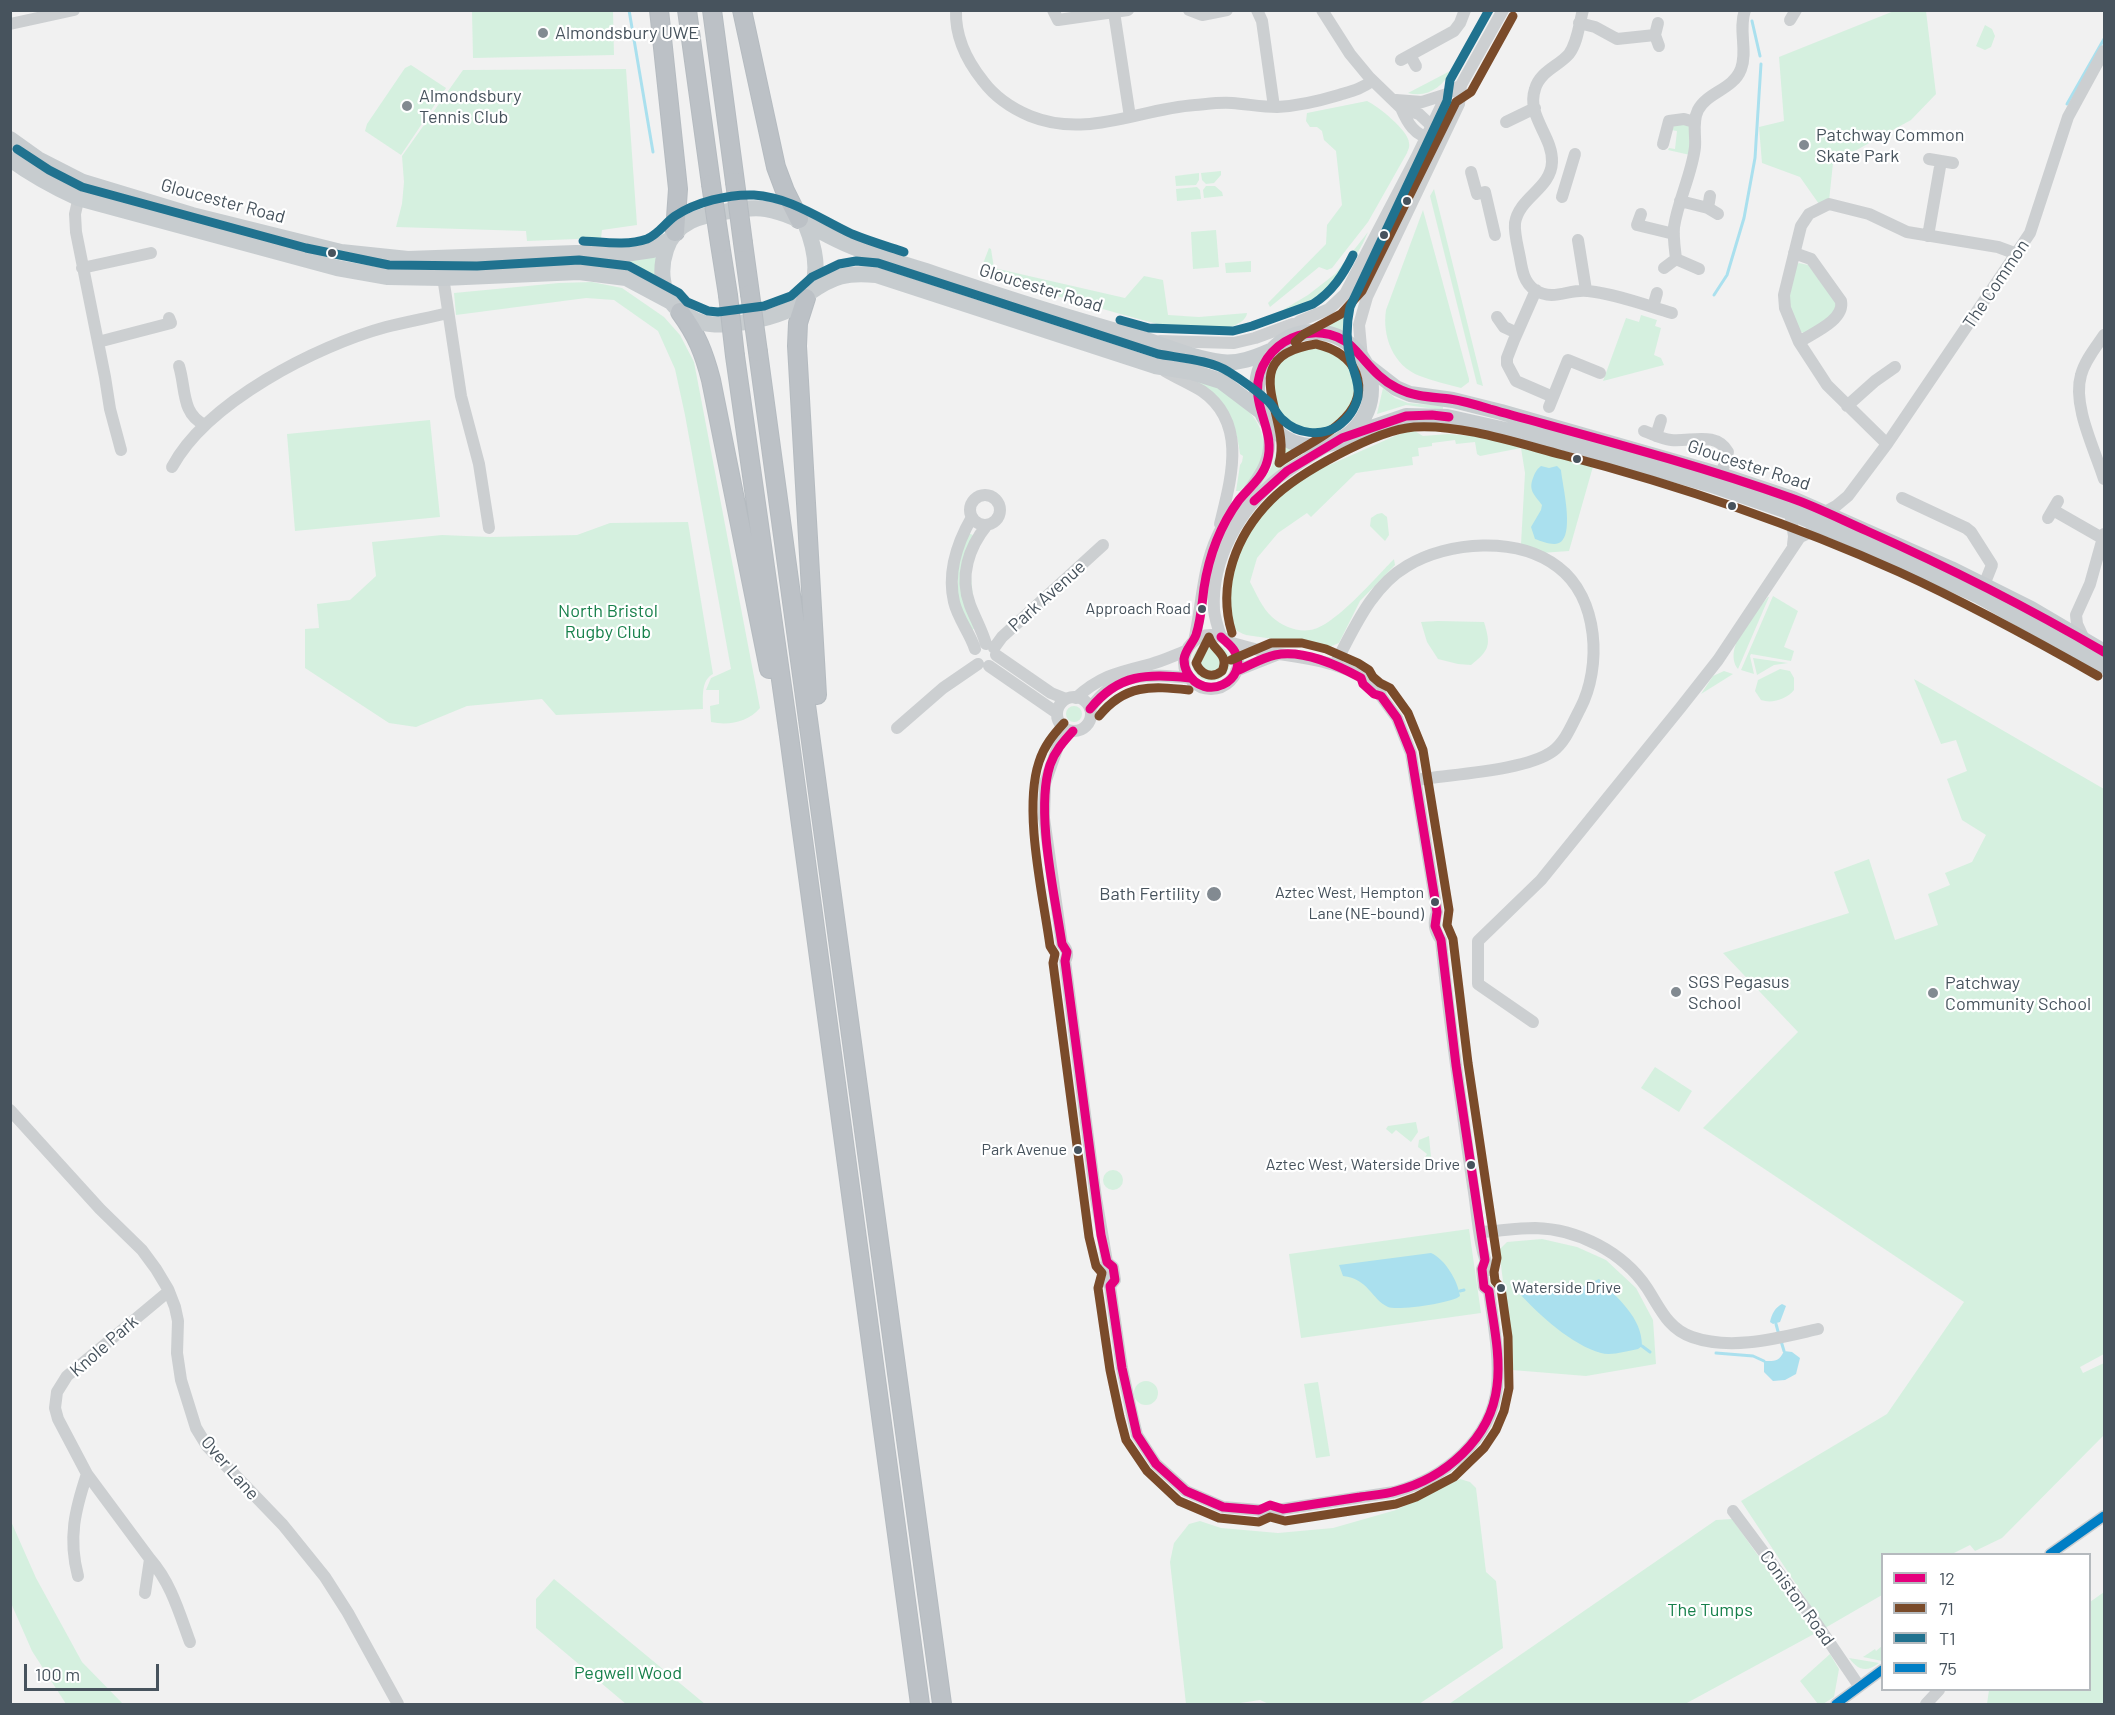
<!DOCTYPE html>
<style>
body{margin:0}
#map{position:relative;width:2115px;height:1715px;overflow:hidden;background:#f1f1f1;font-family:Barlow,sans-serif}
canvas{display:block}
.frame{position:absolute;inset:0;border:12px solid #47535d;pointer-events:none}
.legend{position:absolute;left:1881px;top:1553px;width:210px;height:138px;box-sizing:border-box;background:#fff;border:2px solid #b5babe;margin:0;padding:8px 10px;list-style:none;font-size:18px;color:#47535d}
.legend li{display:flex;align-items:center;gap:12px;height:30px}
.legend b{width:30px;border:2px solid #b5babe}
.scale{position:absolute;left:24px;top:1664px;width:135px;height:27px;box-sizing:border-box;border:3px solid #47535d;border-top:0;padding-left:8px;font-size:18px;line-height:21px;white-space:nowrap;color:#47535d;-webkit-text-stroke:4px #fff;paint-order:stroke}
</style>
<div id="map">
<canvas width="2115" height="1715"></canvas>
<div class="frame"></div>
<ul class="legend">
<li><b style="height:8px;background:#e5007d"></b>12</li>
<li><b style="height:8px;background:#7a4b2a"></b>71</li>
<li><b style="height:8px;background:#20728f"></b>T1</li>
<li><b style="height:8px;background:#007ec5"></b>75</li>
</ul>
<div class="scale">100 m</div>
</div>
<script>
const context = document.querySelector('canvas').getContext('2d');
context.lineJoin = 'round';
function fillPath(path, color) { context.fillStyle = color; context.fill(path, 'evenodd'); }
function strokePath(path, color, width, dash) { context.strokeStyle = color; context.lineWidth = width; context.lineCap = dash ? 'butt' : 'round'; context.setLineDash(dash || []); context.stroke(path); }
function write(font, color, halo, rows, align = 'center') {
  context.font = font + ' Barlow,sans-serif'; context.lineWidth = 4.5; context.setLineDash([]); context.textBaseline = 'middle'; context.strokeStyle = halo; context.fillStyle = color; for (const [text, x, y, turn = 0] of rows) {
    context.save(); context.translate(x, y); context.rotate((+turn || 0) * Math.PI / 180); context.textAlign = isNaN(turn) ? turn : align; if (halo) context.strokeText(text, 0, 0); context.fillText(text, 0, 0); context.restore();
  }
}
fillPath(new Path2D(`
 M472,11H613L614,55L473,58Z
 M1894,11H1926L1936,94L1911,120L1833,163L1829,201L1819,204L1800,177L1762,163L1759,127L1784,121L1779,57Z
 M1985,25L1992,29L1995,36L1991,47L1985,50L1976,46Z
 M411,65L446,88L401,155L365,131L367,124L405,68Z
 M626,69L637,225L602,230L601,238L527,241L526,231L396,227L402,204L404,182L402,156L463,70Z
 M1452,70C1442,87 1428,98 1408,93Z
 M1367,101C1378,106 1409,131 1409,143C1410,147 1408,150 1407,153L1368,222L1332,268L1327,270L1319,267L1270,307L1268,303L1326,244L1327,225L1342,205L1336,151L1324,140L1322,131L1317,127H1310L1306,121L1307,113Z
 M1675,125H1689L1690,155L1668,150L1669,148L1675,149L1677,131L1671,130Z
 M1430,146L1431,153L1353,306L1350,333L1346,335L1335,328L1325,326L1323,323L1339,311L1343,310L1352,301V297L1392,225Z
 M1221,171V175L1214,183L1206,184L1202,180L1201,173Z
 M1199,173V180L1196,185L1176,186L1175,176Z
 M1206,186H1215L1222,192L1223,196L1204,198L1203,190Z
 M1197,187L1200,190L1201,199L1177,201L1176,189Z
 M1434,189L1483,386L1477,384L1430,196Z
 M1423,210L1469,379V382L1461,388C1447,384 1433,381 1420,376C1393,366 1382,336 1386,310Z
 M1216,230L1219,267L1193,269L1191,232Z
 M1368,232L1363,243L1342,281L1330,295L1301,312L1250,331L1249,330L1308,295L1335,274Z
 M989,248L991,249L994,268L1125,298L1144,276L1163,280L1168,315L1199,317L1247,313C1246,327 1212,332 1200,332C1181,332 1144,320 1124,315C1076,301 1027,288 979,274Z
 M659,254L660,288L642,279L454,272L452,268L455,263L460,261L639,260Z
 M1251,261V272L1226,273L1225,263Z
 M1799,263L1808,265L1837,303L1835,315L1804,333L1798,331L1788,306L1795,265Z
 M592,282L622,288L664,317L680,335L694,362L760,708C748,722 729,726 711,722L710,706L719,704V690H706L711,678L731,669L685,415L675,369L658,331L614,300L586,298L456,315L454,293L559,283Z
 M1641,315L1657,320L1655,326L1661,328L1654,355L1661,358L1664,365L1603,381L1626,318L1639,322Z
 M1268 389a46 46 0 1 1 92 0a46 46 0 1 1-92 0Z
 M1193,379C1202,382 1213,383 1220,388C1245,403 1272,428 1261,460C1257,472 1248,482 1240,491H1236L1240,465L1242,462L1243,456L1240,454C1235,412 1222,407 1193,379Z
 M1383,388L1395,398L1408,403L1443,406V410L1406,405L1377,414Z
 M430,420L440,517L295,531L287,434Z
 M1413,430L1423,436L1448,434L1496,438L1594,463L1569,551L1541,553L1521,544L1525,473L1521,448L1480,456L1477,454L1475,442L1456,444L1455,440L1432,443V446L1418,448L1419,456L1412,457L1413,465L1356,473L1311,517L1307,513L1278,533L1257,558L1250,582C1256,593 1262,608 1272,617C1282,626 1297,632 1310,630C1333,628 1377,576 1394,559L1395,565L1360,601L1339,643L1329,647L1246,635C1228,629 1223,614 1225,595C1228,555 1249,514 1281,489C1297,477 1316,470 1334,463C1355,454 1376,444 1397,435Z
 M1278,444L1301,454C1276,472 1257,491 1237,515L1252,492L1266,476L1272,466Z
 M1382,513L1387,517L1389,535L1385,541L1370,526L1371,518L1377,514Z
 M688,522L713,674C701,680 703,697 703,709L556,715L542,699L467,706L416,727L389,723L305,668V629L319,628L317,604L350,600L376,576L372,542L442,535L490,537L577,535L610,523Z
 M968,533L973,535L968,547L976,627L971,631L958,600V565Z
 M1773,596L1798,611L1784,647L1794,651L1791,661L1751,654L1750,656L1754,674L1741,670Z
 M1768,597H1769L1738,669C1722,648 1755,613 1768,597Z
 M1438,621L1484,622C1491,645 1490,650 1471,665L1458,664L1438,659L1427,642L1421,622Z
 M1192 662a19 19 0 1 1 38 0a19 19 0 1 1-38 0Z
 M1753,658L1788,663L1774,665L1757,675Z
 M1780,669L1790,671L1794,678V690C1787,699 1772,704 1761,700L1755,691L1758,680Z
 M1724,671L1733,674L1701,694L1713,676Z
 M1914,679L2104,789V1354L2080,1367L2083,1373L2104,1363V1435L2002,1538L1975,1551L1970,1545L1952,1554H1882V1595L1825,1628L1741,1501L1887,1414L1964,1302L1703,1128L1798,1032L1723,953L1849,913L1834,872L1869,859L1895,940L1938,925L1928,894L1950,885L1945,873L1972,862L1986,835L1962,820L1947,779L1967,771L1956,740L1941,744Z
 M1066 714a8 8 0 1 1 16 0a8 8 0 1 1-16 0Z
 M1655,1067L1692,1091L1679,1112L1641,1088Z
 M1416,1122L1418,1132L1411,1142L1396,1130L1392,1134L1386,1129L1388,1126Z
 M1429,1136L1431,1157L1427,1160L1424,1159L1427,1154L1418,1147L1419,1140Z
 M1103 1180a10 10 0 1 1 20 0a10 10 0 1 1-20 0Z
 M1469,1229L1481,1313L1301,1338L1289,1254Z
 M1542,1239L1577,1247L1606,1260L1636,1288L1653,1320L1656,1364L1586,1376L1512,1370L1509,1328L1499,1250L1507,1242Z
 M1134 1393a12 12 0 1 1 24 0a12 12 0 1 1-24 0Z
 M1318,1382L1330,1456L1316,1458L1304,1384Z
 M1460,1479L1470,1482L1476,1488L1486,1572L1496,1581L1503,1648L1419,1704H1269L1260,1700L1234,1704H1186L1170,1562L1174,1543L1189,1524L1200,1521L1221,1528L1278,1533L1333,1528L1396,1510Z
 M10,1519L36,1578L82,1662L123,1704H66L32,1651L11,1603Z
 M1732,1519L1814,1634L1685,1704H1449L1716,1520Z
 M554,1579L705,1704H626L536,1628V1599Z
 M2104,1592V1704H1987L1989,1690H2090V1602Z
 M1882,1646V1661L1863,1657L1875,1649L1876,1651Z
 M1830,1654L1839,1669L1834,1697L1823,1704H1818L1800,1681Z
 M1849,1658L1879,1663C1866,1673 1858,1670 1849,1658Z`), '#d5f0df');
fillPath(new Path2D(`
 M1541,466L1549,468L1557,466L1561,470C1562,484 1578,545 1554,544C1548,544 1541,541 1535,539L1531,527L1541,510L1542,505C1535,495 1528,491 1533,478C1535,473 1536,470 1541,466Z
 M1431,1253C1445,1259 1458,1281 1460,1296C1453,1303 1397,1311 1388,1307C1371,1299 1369,1279 1343,1276L1339,1265Z
 M1599,1279C1618,1299 1642,1317 1642,1346L1638,1349C1627,1351 1611,1356 1601,1353C1572,1345 1539,1315 1519,1293C1526,1286 1543,1280 1551,1287C1554,1289 1555,1292 1558,1294L1563,1293L1565,1289L1582,1287Z
 M1782,1304L1786,1306L1780,1322L1773,1324L1770,1322C1772,1313 1775,1308 1782,1304Z
 M1784,1351L1792,1352L1800,1358L1796,1374L1785,1380L1773,1381L1764,1372V1361C1775,1361 1779,1362 1784,1351Z`), '#aae0ee');
strokePath(new Path2D(`
 M629,10L653,152
 M1752,21L1760,56
 M2067,104L2104,39
 M1714,295L1727,275L1744,218L1755,158L1761,64
 M1460,1291L1464,1290
 M1776,1324L1779,1335
 M1781,1341L1784,1351
 M1642,1346L1650,1352
 M1716,1353L1753,1356L1764,1361`), '#aae0ee', 3);
const highway = new Path2D(`
 M659,10L678,189L675,232
 M687,10L711,184
 M712,10L735,182
 M742,10L776,167L785,191L799,219
 M743,243L750,294
 M720,244L728,295
 M806,298L798,323L797,346L817,695
 M680,312C697,335 704,353 711,380L769,669
 M758,352L942,1704
 M735,356L789,736L920,1704`);
strokePath(highway, '#b5bbc0', 20);
strokePath(new Path2D(`
 M956,10C955,37 967,61 983,81C995,97 1011,108 1030,116C1087,139 1138,109 1195,105C1207,104 1220,102 1232,103C1247,104 1262,107 1277,107C1299,106 1319,101 1339,95C1352,91 1361,89 1372,81
 M1053,10L1058,20L1128,10
 M1189,10L1202,15L1227,10
 M1257,10L1262,21L1274,107
 M1322,10L1350,54L1369,77L1401,108L1419,114L1436,130
 M1583,10C1579,24 1578,42 1569,54C1559,66 1540,71 1535,89C1526,116 1553,136 1552,162C1551,189 1519,197 1515,223C1514,234 1518,247 1520,258C1522,270 1524,283 1535,290C1554,302 1570,288 1588,291C1616,294 1645,305 1672,313
 M1114,12L1130,117
 M1790,20L1796,10
 M1579,23L1595,27L1617,39L1655,35
 M1658,23L1655,35L1659,46
 M10,24L74,10
 M1410,55L1416,66
 M1401,60L1454,31L1460,23L1465,10
 M1396,100L1422,102L1447,94
 M1401,108C1407,122 1415,137 1432,138
 M1506,122L1535,108
 M1663,144L1669,121L1684,119L1694,122
 M1929,159L1953,163
 M1471,172L1477,194L1485,192L1495,235
 M80,192L75,214L76,232L105,377L110,409L121,450
 M1562,197L1575,154
 M1680,201L1708,208L1718,214
 M1708,208L1710,196
 M1641,214L1637,225L1674,234
 M1928,236L1941,161
 M1578,240L1586,290
 M1794,253L1811,259L1841,301C1845,320 1813,333 1799,342
 M440,257L461,396L479,464L489,528
 M1676,259L1699,269
 M82,268L151,253
 M1664,268L1676,259C1675,249 1673,238 1674,227C1678,200 1692,174 1695,147C1696,134 1692,122 1698,110C1707,92 1733,90 1741,69C1748,51 1738,30 1745,10
 M1536,290L1514,340L1507,358V364L1516,381L1553,397
 M1653,307L1657,293
 M1497,317L1504,327L1517,333
 M2104,335C2096,347 2085,360 2081,375C2072,405 2095,450 2104,479
 M1160,341L1234,343L1255,338L1293,324
 M98,342L171,323L169,318
 M1276,345L1290,329L1300,321L1329,309L1345,294L1416,158L1447,94L1461,85
 M1362,358L1359,325L1367,297L1459,104L1461,85L1503,10
 M179,366C186,388 181,414 205,425
 M1165,371C1177,378 1190,384 1202,391C1248,423 1231,479 1220,524
 M1847,406L1875,381L1895,367
 M1549,407L1568,360L1600,373
 M1644,431C1653,434 1661,439 1671,440C1691,442 1716,431 1728,452L1721,475
 M1656,436L1661,420
 M1887,444L1827,385L1799,342L1785,308L1784,295L1801,226L1809,214L1829,204L1869,214L1907,232L1998,247L2017,254
 M172,467C207,402 316,346 386,327C406,322 427,318 448,313
 M970 510a15 15 0 1 1 30 0a15 15 0 1 1-30 0Z
 M1902,498L1966,528L1971,532L1992,565L1984,585
 M2053,510L2102,538
 M1790,512L1794,536L1793,545
 M1825,512L1836,506L1848,496L1887,444L2030,233L2068,117L2104,51
 M972,517C957,543 947,572 954,602C958,619 970,633 975,649
 M2048,518L2058,501
 M1184 662a27 27 0 1 1 54 0a27 27 0 1 1-54 0Z
 M1221,637C1218,628 1215,619 1214,610C1211,559 1240,509 1278,478C1295,465 1314,454 1332,443
 M2084,639L2077,624L2076,615L2090,584L2104,534
 M1194,641C1202,607 1202,569 1217,537C1237,492 1282,475 1266,419
 M1228,642C1245,646 1262,652 1279,654C1315,659 1353,665 1380,690L1381,696L1397,718L1411,753L1437,912C1433,923 1434,930 1441,940C1449,1022 1461,1104 1473,1186C1477,1208 1479,1253 1490,1270
 M986,644C982,630 975,618 970,605C959,576 969,547 987,525
 M994,648L1002,637L1103,545
 M996,655L1051,693L1066,699
 M1335,664C1354,629 1371,587 1407,566C1448,541 1518,536 1558,567C1599,598 1602,667 1580,709C1572,724 1566,741 1553,751C1526,771 1451,774 1416,780
 M989,666L1057,713
 M1236,671L1279,654
 M1057 714a17 17 0 1 1 34 0a17 17 0 1 1-34 0Z
 M1076,698C1101,675 1120,672 1151,664C1163,661 1175,655 1186,651
 M1090,709C1115,671 1149,674 1190,678
 M1062,727L1057,749L1045,783L1044,818L1062,944C1067,949 1069,954 1065,961L1096,1198L1107,1262C1102,1271 1104,1279 1110,1286L1122,1368L1132,1414L1137,1435L1156,1464L1186,1491L1223,1507L1259,1510L1265,1515L1277,1514L1283,1509L1394,1492C1443,1479 1491,1441 1497,1387C1500,1356 1493,1322 1489,1291L1484,1287L1482,1269L1485,1264
 M897,728L943,688L978,664
 M1533,1022L1478,984V941L1541,880L1681,707L1718,660L1800,537L1811,532L1829,531
 M10,1110L100,1209L142,1250L156,1269L168,1289L175,1307L178,1321L177,1353L181,1380L196,1428L207,1446L283,1525L325,1577L348,1613L398,1704
 M1480,1232C1498,1231 1517,1228 1535,1228C1578,1229 1623,1252 1647,1288C1660,1308 1668,1329 1692,1337C1732,1351 1778,1338 1818,1329
 M1107,1262L1113,1267L1115,1280L1110,1286
 M1733,1511L1817,1624L1859,1686
 M2050,1554L2104,1516
 M150,1559C171,1583 179,1612 190,1642
 M78,1576C68,1538 75,1510 87,1474
 M145,1593L150,1559L87,1474L58,1419L55,1408L57,1392L67,1376L169,1291
 M1836,1704L1882,1670
 M1926,1704L1939,1690`), '#cccfd1', 12);
strokePath(new Path2D(`
 M10,139L38,159L83,182L192,215L341,252L408,259L576,253L625,254L652,250L669,240
 M10,159C32,175 54,187 78,198L337,268L388,277L443,278L579,272L626,278L671,302
 M805,223C814,245 822,273 808,295C794,317 727,329 704,323C693,320 679,312 672,303C661,288 660,267 666,250C675,221 702,215 729,211C741,209 753,207 766,209C797,214 822,235 851,246C878,257 907,265 935,274C1000,296 1065,317 1131,335C1161,344 1190,358 1221,362C1238,364 1254,358 1270,351
 M809,293C833,276 847,272 876,275L1155,366L1192,372L1221,381L1262,412
 M1257 389a57 57 0 1 1 114 0a57 57 0 1 1-114 0Z
 M1365,364L1396,388L1410,394L1453,400L1501,412L1721,475L1793,499L1951,569L2031,609L2104,652
 M1342,438L1406,416L1447,417L1573,445L1712,485L1790,512L1900,560L1979,596L2104,666`), '#c7cccf', 16);
strokePath(highway, '#bcc1c6', 18);
const highwayBridge = new Path2D(`
 M735,182L743,243
 M711,184L720,244
 M750,294L758,352
 M728,295L735,356`);
strokePath(highwayBridge, '#b5bbc0', 20, []);
strokePath(highwayBridge, '#bcc1c6', 18);
strokePath(new Path2D(`
 M1254,501L1287,471L1342,438L1406,416L1432,415L1449,417
 M1221,637C1226,642 1232,646 1235,652C1249,680 1205,704 1187,672C1185,668 1184,664 1184,659C1185,650 1193,643 1196,635C1201,620 1202,603 1204,588C1209,555 1220,526 1239,500C1249,488 1263,477 1267,462C1276,433 1254,410 1258,382C1265,335 1326,315 1357,352C1370,366 1379,379 1397,388C1414,397 1432,397 1450,399C1464,401 1477,405 1490,409C1591,437 1693,463 1791,498C1817,507 1842,520 1867,531C1948,567 2027,607 2104,652
 M1090,709C1119,673 1147,674 1190,678
 M1073,731C1063,742 1055,751 1050,765C1035,811 1055,896 1062,944L1067,952L1065,961L1101,1235L1107,1262L1113,1267L1115,1280L1110,1286L1122,1368L1137,1435L1156,1464L1186,1491L1223,1507L1259,1510L1270,1505L1283,1509C1309,1505 1334,1501 1360,1497C1371,1495 1384,1495 1396,1491C1445,1478 1491,1439 1497,1386C1501,1355 1493,1322 1489,1291L1484,1287L1482,1269L1485,1260L1456,1065L1441,940L1435,926L1437,912L1411,753L1397,718L1381,696L1374,694L1363,684L1361,678C1337,665 1303,649 1275,655C1261,658 1249,666 1236,671`), '#e5007d', 9);
strokePath(new Path2D(`
 M1295,342L1304,334L1341,314L1362,291L1456,102L1471,92L1513,16
 M1316,344C1333,348 1349,356 1356,373C1373,419 1308,442 1279,463C1293,417 1231,357 1316,344Z
 M1232,633C1217,585 1236,535 1271,500C1298,473 1376,430 1414,427C1461,424 1517,443 1563,455C1678,485 1790,523 1899,572C1967,603 2033,639 2098,676
 M1209,637C1213,651 1230,654 1222,671C1212,679 1201,675 1196,663Z
 M1099,716C1125,684 1151,686 1189,690
 M1064,723C1053,735 1044,746 1039,762C1023,810 1043,895 1050,946L1055,954L1053,963L1089,1237L1096,1266L1102,1273L1098,1288L1110,1370L1120,1417L1126,1440L1147,1471L1179,1501L1219,1518L1259,1522L1270,1517L1285,1521L1396,1504L1416,1497L1454,1477L1484,1448L1496,1430L1504,1411L1509,1388L1508,1337L1501,1288L1495,1281L1494,1272L1497,1258L1468,1063L1453,939L1447,925L1449,910L1423,750L1408,713L1390,688L1380,683L1373,677L1369,670L1358,663L1326,649L1302,643H1271L1231,660`), '#7a4b2a', 9);
strokePath(new Path2D(`
 M17,149L49,170L82,187L306,248L389,265L477,266L579,260L629,266L679,293L687,302L708,311L718,312L764,306L791,296L812,277L839,264L856,261L878,263L1158,354C1179,358 1211,360 1229,372C1242,380 1257,391 1269,402C1274,407 1277,415 1283,420C1297,434 1321,437 1338,426C1348,419 1355,409 1358,397C1360,384 1354,373 1351,361C1346,343 1346,325 1350,307L1447,101L1450,80L1489,10
 M583,241C603,242 627,246 647,239C659,234 665,223 675,216C696,202 728,194 754,195C790,197 820,219 852,234C869,241 886,246 904,252
 M1120,320L1149,328L1233,331L1252,326L1313,304C1332,292 1343,275 1353,255`), '#20728f', 9);
strokePath(new Path2D(`
 M2050,1554L2104,1516
 M1836,1704L1882,1670`), '#007ec5', 9);
for (const [x, y, r, color] of [
 [543,33,6,"#828a91"],
 [407,106,6,"#828a91"],
 [1804,145,6,"#828a91"],
 [1407,201,5,"#47535d"],
 [1384,235,5,"#47535d"],
 [332,253,5,"#47535d"],
 [1577,459,5,"#47535d"],
 [1732,506,5,"#47535d"],
 [1202,609,5,"#47535d"],
 [1214,894,8,"#828a91"],
 [1435,902,5,"#47535d"],
 [1676,992,6,"#828a91"],
 [1933,993,6,"#828a91"],
 [1078,1150,5,"#47535d"],
 [1471,1165,5,"#47535d"],
 [1501,1288,5,"#47535d"]
]) { const dot = new Path2D(); dot.arc(x, y, r, 0, 2 * Math.PI); context.fillStyle = color; context.fill(dot); strokePath(dot, '#fff', 2); }
write('16px', '#47535d', '#fff', [
 ["Approach Road",1191,609],
 ["Aztec West, Hempton",1424,893],
 ["Lane (NE-bound)",1424,914],
 ["Park Avenue",1067,1150],
 ["Aztec West, Waterside Drive",1460,1165],
 ["Waterside Drive",1512,1288,"left"]
], 'right');
write('18px', '#47535d', '#fff', [
 ["Almondsbury UWE",555,33],
 ["Almondsbury",419,96],
 ["Tennis Club",419,117],
 ["Patchway Common",1816,135],
 ["Skate Park",1816,156],
 ["Bath Fertility",1200,894,"right"],
 ["SGS Pegasus",1688,982],
 ["School",1688,1003],
 ["Patchway",1945,983],
 ["Community School",1945,1004]
], 'left');
write('18px', '#47535d', '#fff', [
 ["Gloucester Road",223,201,15],
 ["The Common",1996,284,-56],
 ["Gloucester Road",1041,288,17],
 ["Gloucester Road",1749,465,18],
 ["Park Avenue",1047,596,-42],
 ["Knole Park",104,1346,-41],
 ["Over Lane",230,1468,49],
 ["Coniston Road",1797,1598,54]
]);
write('18px', '#17804b', '#fff', [
 ["North Bristol",608,611],
 ["Rugby Club",608,632],
 ["The Tumps",1710,1610],
 ["Pegwell Wood",628,1673]
]);
</script>
